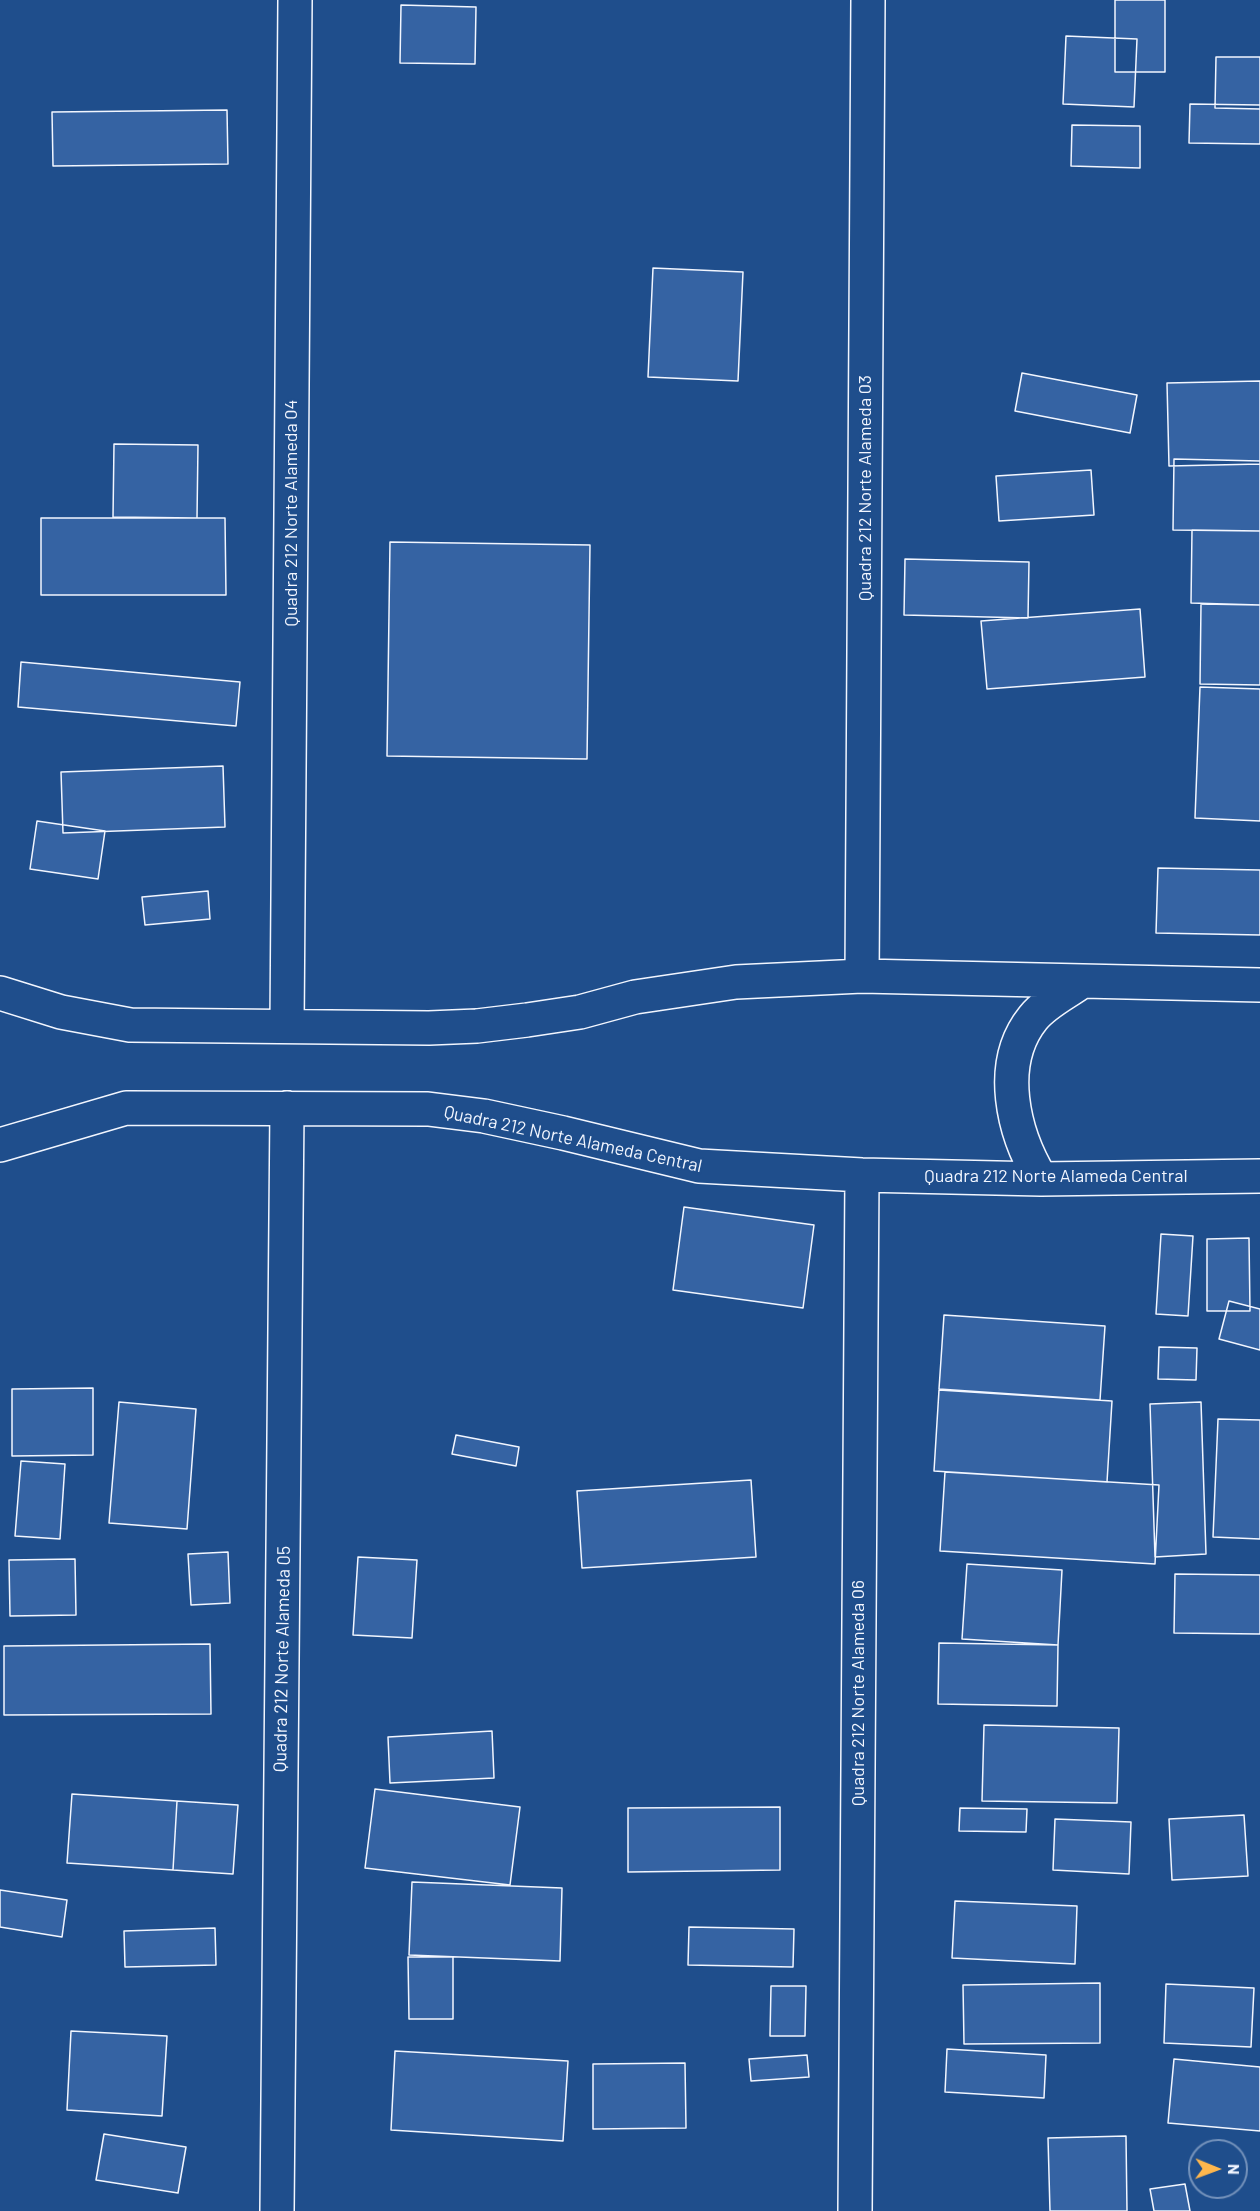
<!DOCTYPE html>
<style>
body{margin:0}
#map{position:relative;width:1260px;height:2211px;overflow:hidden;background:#1f4e8c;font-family:Barlow,sans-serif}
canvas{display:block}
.north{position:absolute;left:1188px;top:2139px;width:60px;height:60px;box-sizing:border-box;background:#1f4e8c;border:2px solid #7391ba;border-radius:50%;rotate:91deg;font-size:16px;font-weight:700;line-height:24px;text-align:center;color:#f2f6ff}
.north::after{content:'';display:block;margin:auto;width:21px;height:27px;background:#ffb74d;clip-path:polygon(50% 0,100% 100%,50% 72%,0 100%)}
</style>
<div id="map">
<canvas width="1260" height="2211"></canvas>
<div class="north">N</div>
</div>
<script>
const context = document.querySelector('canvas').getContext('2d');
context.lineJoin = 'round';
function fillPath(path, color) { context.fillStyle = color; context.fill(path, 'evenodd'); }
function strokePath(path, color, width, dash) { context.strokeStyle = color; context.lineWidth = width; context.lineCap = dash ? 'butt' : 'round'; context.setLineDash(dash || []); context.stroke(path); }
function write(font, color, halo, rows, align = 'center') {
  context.font = font + ' Barlow,sans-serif'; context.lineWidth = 4.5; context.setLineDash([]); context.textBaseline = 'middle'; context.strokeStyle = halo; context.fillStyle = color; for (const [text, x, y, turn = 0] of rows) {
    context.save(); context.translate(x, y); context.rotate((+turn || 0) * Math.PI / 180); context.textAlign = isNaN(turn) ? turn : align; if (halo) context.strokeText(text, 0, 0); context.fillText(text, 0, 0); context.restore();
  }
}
const building = new Path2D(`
 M1115,0H1165V72H1115Z
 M401,5L476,7L475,64L400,63Z
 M1066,36L1137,39L1134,107L1063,104Z
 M1216,57H1260V109L1215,108Z
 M1190,104L1260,105V144L1189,143Z
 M227,110L228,164L53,166L52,112Z
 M1072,125L1140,126V168L1071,166Z
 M653,268L743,272L738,381L648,377Z
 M1022,373L1137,395L1130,433L1015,411Z
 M1260,381V464L1169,466L1167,383Z
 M114,444L198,445L197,518L113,517Z
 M1174,459L1260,461V531L1173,530Z
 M1091,470L1094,515L999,521L996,476Z
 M41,518H225L226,595H41Z
 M1192,530L1260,531V605L1191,603Z
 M390,542L590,545L587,759L387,756Z
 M905,559L1029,562L1028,618L904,615Z
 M1201,604L1260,605V685L1200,684Z
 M1140,609L1145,677L987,689L981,621Z
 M21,662L240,682L236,726L18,707Z
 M1200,687L1260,689V821L1195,818Z
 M223,766L225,827L63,833L61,772Z
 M37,821L105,831L98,879L30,869Z
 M1158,868L1260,870V935L1156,933Z
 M208,891L210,919L145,925L142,897Z
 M684,1207L814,1225L803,1308L673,1290Z
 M1161,1234L1193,1236L1188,1316L1156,1314Z
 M1249,1238L1250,1311H1207V1239Z
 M1229,1301L1260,1309V1350L1219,1339Z
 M944,1315L1105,1326L1100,1400L939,1389Z
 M1159,1347L1197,1348L1196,1380L1158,1379Z
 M93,1388V1455L12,1456V1389Z
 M939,1390L1112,1401L1107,1482L934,1471Z
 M119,1402L196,1409L187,1529L109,1523Z
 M1201,1402L1206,1554L1155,1557L1150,1404Z
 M1218,1419L1260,1420V1539L1213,1537Z
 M456,1435L519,1447L516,1466L452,1454Z
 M21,1461L65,1464L60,1539L15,1536Z
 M945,1472L1159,1485L1155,1564L940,1551Z
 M751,1480L756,1557L582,1568L577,1491Z
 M228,1552L230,1603L191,1605L188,1554Z
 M358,1557L417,1560L412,1638L353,1635Z
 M75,1559L76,1615L10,1616L9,1560Z
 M967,1564L1062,1570L1058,1645L962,1639Z
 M1175,1574L1260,1575V1634L1174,1633Z
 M939,1643L1058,1645L1057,1706L938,1704Z
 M210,1644L211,1714L4,1715V1646Z
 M984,1725L1119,1728L1117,1803L982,1801Z
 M492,1731L494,1778L390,1783L388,1737Z
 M375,1789L520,1807L510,1885L365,1868Z
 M72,1794L177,1801L173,1870L67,1863Z
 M177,1801L238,1805L233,1874L173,1870Z
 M780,1807V1870L628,1872V1808Z
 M960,1808L1027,1809L1026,1832L959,1831Z
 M1244,1815L1248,1876L1172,1880L1169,1819Z
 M1055,1819L1131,1822L1129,1874L1053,1870Z
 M412,1882L562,1888L560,1961L409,1955Z
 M0,1890L67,1900L62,1937L0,1927Z
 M955,1901L1077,1906L1075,1964L952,1958Z
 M689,1927L794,1929L793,1967L688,1965Z
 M215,1928L216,1965L125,1967L124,1931Z
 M408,1957H453V2019H409Z
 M1100,1983V2043L964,2044L963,1985Z
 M1166,1984L1254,1988L1251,2047L1164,2043Z
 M771,1986H806L805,2036H770Z
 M71,2031L167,2036L162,2116L67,2110Z
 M947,2049L1046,2055L1044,2098L945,2092Z
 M395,2051L568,2061L563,2141L391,2130Z
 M807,2055L809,2077L751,2081L749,2059Z
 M1174,2059L1260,2067V2131L1168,2123Z
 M685,2063L686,2128L593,2129V2064Z
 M104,2134L186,2147L178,2193L96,2180Z
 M1126,2136L1127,2211H1050L1048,2138Z
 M1185,2184L1190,2211H1154L1150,2189Z`);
fillPath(building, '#3563a3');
strokePath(building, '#f2f6ff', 1.5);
const minor = new Path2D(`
 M862,976L868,0
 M0,993L61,1012L130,1025L429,1028L477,1026L527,1020L580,1012L635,997L736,982L862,976L1260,985
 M287,1026L295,0
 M0,1145L126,1108L428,1109L484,1116L563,1133L699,1166L862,1175L1041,1179L1260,1176
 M1041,1179C1013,1133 996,1064 1033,1018C1045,1003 1066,993 1081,982
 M277,2211L287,1108
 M855,2211L862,1175`);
strokePath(minor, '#f2f6ff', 36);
strokePath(minor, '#1f4e8c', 33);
write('18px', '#f2f6ff', '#1f4e8c', [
 ["Quadra 212 Norte Alameda 03",865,488,-90],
 ["Quadra 212 Norte Alameda 04",291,513,-90],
 ["Quadra 212 Norte Alameda Central",573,1139,12],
 ["Quadra 212 Norte Alameda Central",1056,1176],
 ["Quadra 212 Norte Alameda 05",282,1659,-89],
 ["Quadra 212 Norte Alameda 06",858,1693,-90]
]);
</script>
